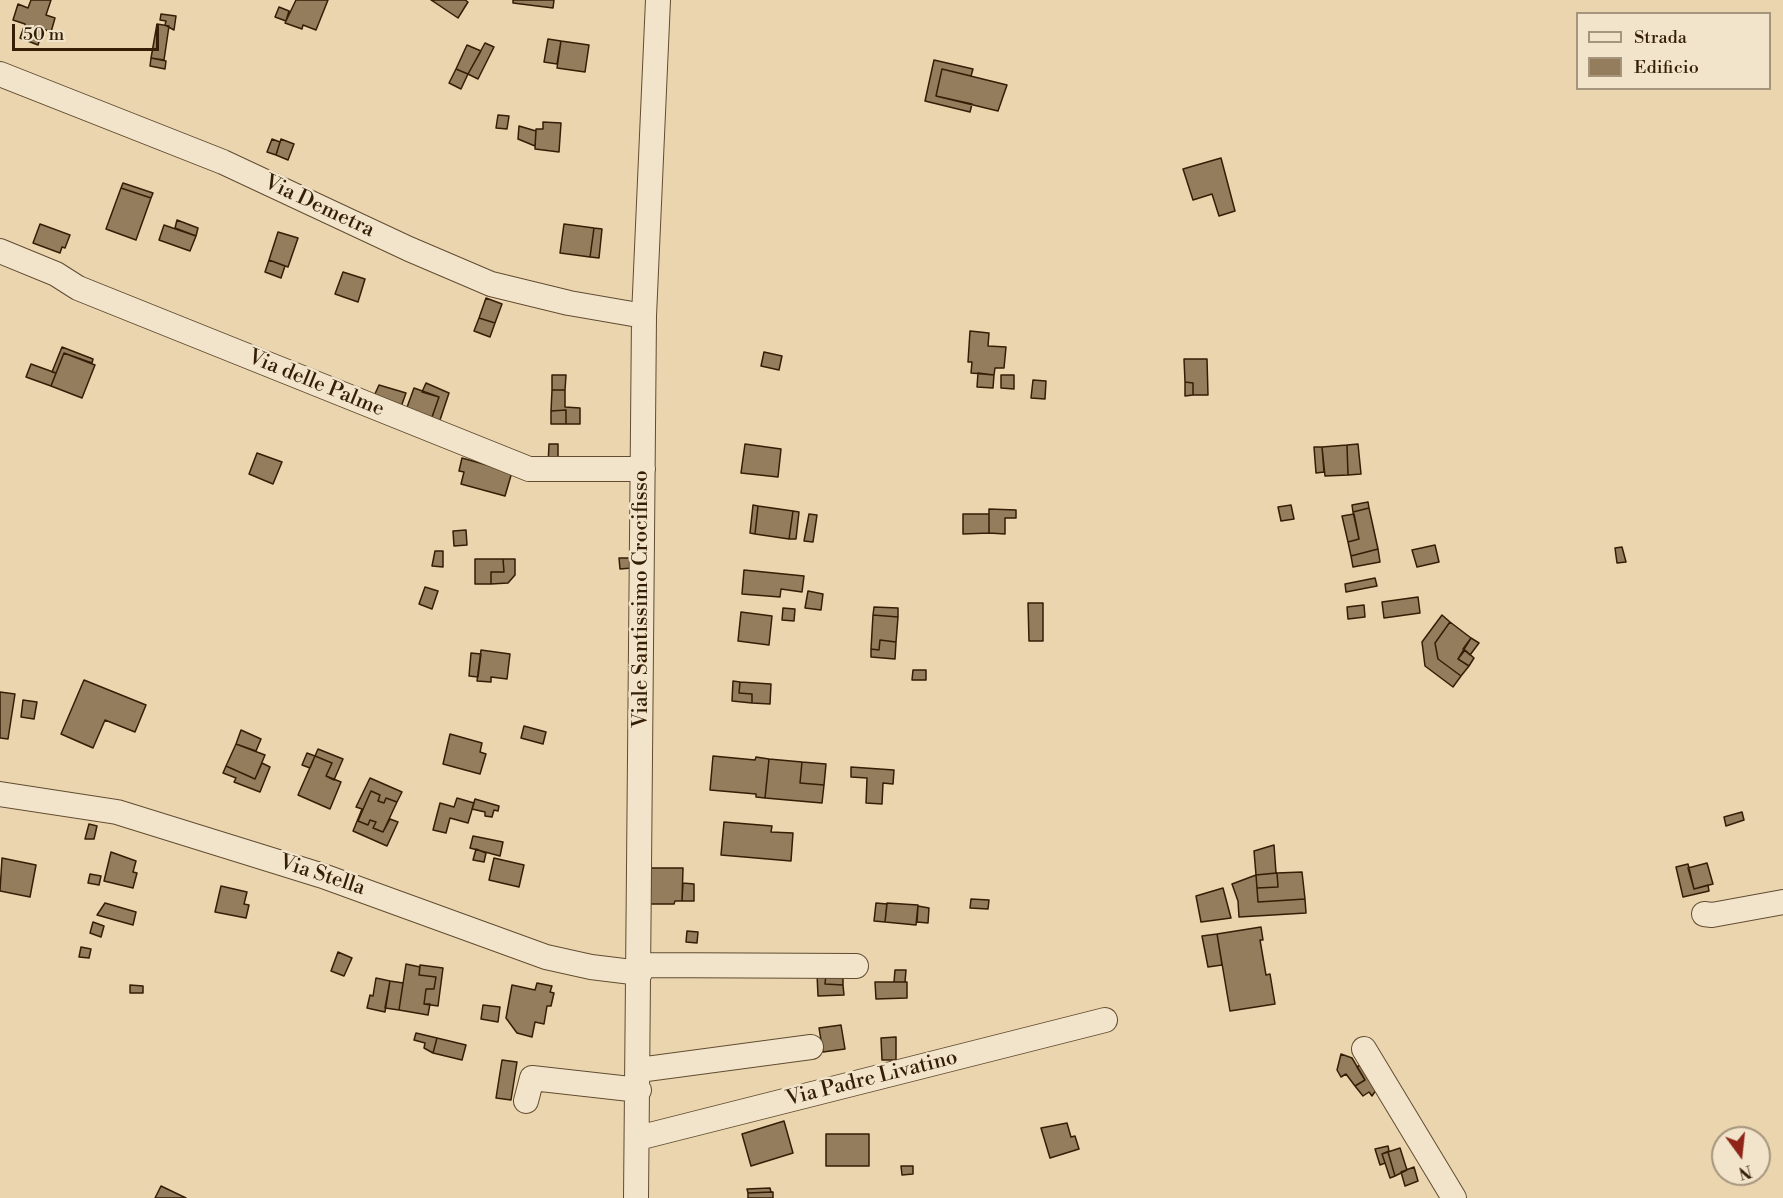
<!DOCTYPE html>
<style>
body{margin:0}
#map{position:relative;width:1783px;height:1198px;overflow:hidden;background:#ead5af;font-family:"Libre Bodoni",serif}
canvas{display:block}
.legend{position:absolute;left:1576px;top:12px;width:195px;height:78px;box-sizing:border-box;background:#f1e4cb;border:2px solid #a5957c;margin:0;padding:8px 10px;list-style:none;font-size:18px;color:#341e05}
.legend li{display:flex;align-items:center;gap:12px;height:30px}
.legend b{width:30px;border:2px solid #a5957c}
.north{position:absolute;left:1711px;top:1126px;width:60px;height:60px;box-sizing:border-box;background:#f1e4cb;border:2px solid #a5957c;border-radius:50%;rotate:165deg;font-size:16px;font-weight:700;line-height:24px;text-align:center;color:#341e05}
.north::after{content:'';display:block;margin:auto;width:21px;height:27px;background:#8f2418;clip-path:polygon(50% 0,100% 100%,50% 72%,0 100%)}
.scale{position:absolute;left:12px;top:24px;width:147px;height:27px;box-sizing:border-box;border:3px solid #341e05;border-top:0;padding-left:8px;font-size:18px;line-height:21px;white-space:nowrap;color:#341e05;-webkit-text-stroke:4px #f1e4cb;paint-order:stroke}
</style>
<div id="map">
<canvas width="1783" height="1198"></canvas>
<ul class="legend">
<li><b style="height:8px;background:#f1e4cb"></b>Strada</li>
<li><b style="height:16px;background:#937d5d"></b>Edificio</li>
</ul>
<div class="north">N</div>
<div class="scale">50 m</div>
</div>
<script>
const context = document.querySelector('canvas').getContext('2d');
context.lineJoin = 'round';
function fillPath(path, color) { context.fillStyle = color; context.fill(path, 'evenodd'); }
function strokePath(path, color, width, dash) { context.strokeStyle = color; context.lineWidth = width; context.lineCap = dash ? 'butt' : 'round'; context.setLineDash(dash || []); context.stroke(path); }
function write(font, color, halo, rows, align = 'center') {
  context.font = font + ' "Libre Bodoni",serif'; context.lineWidth = 5; context.setLineDash([]); context.textBaseline = 'middle'; context.strokeStyle = halo; context.fillStyle = color; for (const [text, x, y, turn = 0] of rows) {
    context.save(); context.translate(x, y); context.rotate((+turn || 0) * Math.PI / 180); context.textAlign = isNaN(turn) ? turn : align; if (halo) context.strokeText(text, 0, 0); context.fillText(text, 0, 0); context.restore();
  }
}
const building = new Path2D(`
 M31,0H51L46,15L55,18L51,32L43,29L38,45L20,38L25,24L13,20L18,4L28,8Z
 M296,0H328L316,30L303,25L302,29L285,23Z
 M431,0H465L468,2L458,18Z
 M513,0H554L553,8L513,3Z
 M279,7L289,11L286,21L275,17Z
 M161,14L176,16L174,30L165,25L166,21L160,20Z
 M157,24L169,26L164,60L151,58Z
 M548,39L561,41L557,64L544,62Z
 M561,41L589,45L585,72L557,68Z
 M485,43L494,47L478,79L468,74Z
 M467,45L481,51L468,74L456,69Z
 M151,58L166,61L165,69L150,66Z
 M934,60L973,69L971,76L942,69L936,96L972,104L970,112L925,101Z
 M456,69L468,74L461,89L449,83Z
 M942,69L1007,85L998,111L936,96Z
 M498,115L509,116L507,129L496,128Z
 M543,122L561,123L559,152L535,149L536,129H543Z
 M519,126L536,131L535,146L518,139Z
 M272,139L280,142L276,155L267,152Z
 M281,139L294,144L288,160L276,155Z
 M1221,158L1235,211L1219,216L1212,194L1193,200L1183,169Z
 M123,183L153,193L151,198L121,188Z
 M121,188L151,198L136,240L106,229Z
 M177,220L198,228L196,236L175,228Z
 M40,224L70,235L65,248L62,247L60,253L33,243Z
 M564,224L594,228L590,257L560,253Z
 M164,225L196,236L190,251L159,240Z
 M594,228L602,229L599,258L590,257Z
 M278,232L298,238L288,267L269,260Z
 M269,260L285,266L281,278L265,272Z
 M343,272L365,279L358,302L335,294Z
 M486,298L502,304L495,323L479,318Z
 M479,318L495,323L490,337L474,331Z
 M970,331L989,333L988,346L1006,347L1004,368H995L994,375L971,373L972,362H968Z
 M62,347L93,359L92,363L64,353L56,373L52,372Z
 M764,352L782,356L779,370L761,366Z
 M64,353L95,365L82,398L51,386Z
 M1184,359H1207L1208,395H1193V383L1185,382Z
 M31,364L56,373L51,386L26,377Z
 M978,373L994,375L993,388L977,387Z
 M552,375H566L565,390H552Z
 M1001,375H1014V389L1001,388Z
 M1033,380L1046,381L1045,399L1031,398Z
 M1185,382L1193,383V395L1185,396Z
 M426,383L449,393L439,423L431,420L439,397L422,392Z
 M379,385L406,393L401,407L374,396Z
 M414,388L439,397L431,420L406,410Z
 M552,390H565V407L580,408V424H566V410L551,411Z
 M566,410V424H551V411Z
 M549,444H558V465H548Z
 M745,444L781,449L778,477L741,473Z
 M1358,444L1361,474L1348,475L1347,445Z
 M1347,445L1348,475L1325,476L1322,447Z
 M1314,447H1322L1324,472L1316,473Z
 M257,453L282,462L273,484L249,474Z
 M462,458L512,472L505,496L461,484L464,472L459,471Z
 M1368,502L1369,508L1353,512L1352,505Z
 M753,505L758,506L755,534L750,533Z
 M1291,505L1294,519L1281,521L1278,507Z
 M758,506L793,511L789,539L755,534Z
 M1369,508L1378,549L1351,556L1348,542L1359,539L1353,512Z
 M989,509L1016,510V518H1005V534L989,533Z
 M793,511L799,512L796,539H789Z
 M809,514L817,515L813,542L804,541Z
 M963,514H989V533L963,534Z
 M1354,514L1359,539L1348,542L1342,516Z
 M466,530L467,545L454,546L453,531Z
 M1435,545L1439,562L1417,567L1412,550Z
 M1622,547L1626,562L1617,563L1615,548Z
 M1378,549L1380,562L1353,567L1351,556Z
 M435,551H443V567L432,566Z
 M619,558H632V568L620,569Z
 M475,559H503L504,572H491V584H475Z
 M503,559H515V575L508,583L491,584V572H504Z
 M744,570L804,576L802,592L781,589L780,597L742,594Z
 M1375,578L1377,586L1346,592L1345,584Z
 M425,587L438,591L432,609L419,604Z
 M808,591L823,594L821,610L805,608Z
 M1418,597L1420,613L1384,618L1382,602Z
 M1028,603H1043V641H1029Z
 M1364,605L1365,617L1348,619L1347,607Z
 M874,607L898,608V617L873,615Z
 M783,608L795,609L794,621L782,620Z
 M741,612L772,616L769,645L738,641Z
 M873,615L898,617L896,642L880,640L879,650L871,649Z
 M1442,615L1450,622L1435,643L1438,659L1461,676L1453,687L1425,666L1422,642Z
 M1450,622L1471,638L1458,659L1469,666L1461,676L1438,659L1435,643Z
 M1471,638L1479,643L1470,655L1463,649Z
 M880,640L896,642L895,659L871,657V649L879,650Z
 M481,650L510,654L507,679L491,677V682L477,681Z
 M1465,650L1474,658L1469,666L1458,659Z
 M471,653L481,654L478,677L469,676Z
 M913,670H926V680H912Z
 M84,680L146,705L135,732L105,720L93,748L61,734Z
 M733,681L740,682L739,693L752,694V703L732,701Z
 M740,682L771,684L770,704L752,703V694L739,693Z
 M0,692L15,694L8,739L0,738Z
 M23,700L37,702L34,719L21,717Z
 M524,726L546,732L543,744L521,738Z
 M241,730L261,739L256,751L236,744Z
 M450,734L482,743L480,752L486,754L480,774L443,764Z
 M236,744L265,755L255,779L226,766Z
 M318,749L343,759L334,780L326,776L332,763L315,756Z
 M307,753L315,756L310,768L302,765Z
 M315,756L332,763L326,776L341,782L330,809L298,795Z
 M713,756L755,760L756,757L769,759L765,798L756,797V794L710,790Z
 M769,759L802,762L800,783L824,785L822,803L765,798Z
 M802,762L826,764L824,785L800,783Z
 M262,763L270,767L260,792L234,782L236,778L223,773L226,766L255,779Z
 M851,767L894,770L893,784L883,783L882,804L866,803L867,778L851,777Z
 M370,778L402,792L397,802L386,798L384,803L378,801L380,795L371,791L358,821L368,825L370,820L376,822L373,828L383,832L390,819L398,822L387,846L353,831L362,809L356,807Z
 M371,791L380,795L378,801L384,803L386,798L397,802L383,832L373,828L376,822L370,820L368,825L358,821Z
 M457,798L474,803L468,823L450,818L446,833L433,830L440,803L454,807Z
 M475,799L499,806L498,811L494,810L492,817L485,816V812L472,809Z
 M1742,812L1744,820L1726,826L1724,817Z
 M724,822L772,826L771,832L793,833L791,861L721,855Z
 M89,824L97,826L94,839H85Z
 M473,836L503,842L500,856L470,848Z
 M1274,845L1276,873L1256,875L1254,851Z
 M476,849L486,853L484,862L473,860Z
 M111,852L136,861L133,872L137,873L133,888L104,881Z
 M2,858L36,865L30,897L0,891Z
 M494,858L524,865L519,887L489,880Z
 M1707,863L1713,884L1694,889L1688,868Z
 M1688,864L1694,889L1708,885L1709,891L1683,897L1676,867Z
 M651,868H683L682,901H675L674,904H650Z
 M1302,872L1305,899L1258,902L1257,888L1278,887L1277,873Z
 M1277,873L1278,887L1257,888L1256,875Z
 M90,874L101,876L99,885L88,883Z
 M1256,875L1258,902L1305,899L1306,913L1239,917L1238,901L1232,884Z
 M683,883L694,884V901H682Z
 M221,886L247,892L244,904L249,905L246,918L215,912Z
 M1223,888L1231,918L1201,922L1196,896Z
 M971,899L989,900L988,909L970,908Z
 M105,903L136,912L133,925L97,915Z
 M876,903L887,904L885,922L874,921Z
 M887,903L918,905L916,925L885,922Z
 M918,906L929,908L928,923L917,922Z
 M93,922L104,926L101,937L90,933Z
 M1261,927L1263,940H1260L1266,975L1270,974L1275,1004L1230,1011L1217,934Z
 M687,931L698,932L697,943L686,942Z
 M1217,934L1222,965L1208,967L1202,936Z
 M81,947L91,949L89,958L79,957Z
 M338,952L352,958L344,976L331,971Z
 M406,964L420,967L419,975L436,977L434,989H426L424,1004H430L428,1015L399,1010Z
 M420,965L443,968L438,1006L424,1004L426,989H434L436,977L419,975Z
 M895,970H906L905,982H894Z
 M843,973V985L825,984L826,974Z
 M817,974H826L825,984L843,985L844,995L818,996Z
 M376,978L390,981L385,1012L367,1008L370,995L373,996Z
 M390,981L403,983L399,1010L385,1008Z
 M875,982H907V998L876,999Z
 M537,983L552,986L550,992L554,993L551,1006H547L544,1024L535,1022L532,1037L517,1033L506,1018L512,985L535,990Z
 M130,985L143,986V993H130Z
 M483,1005L500,1007L498,1022L481,1019Z
 M841,1025L845,1049L823,1052L819,1028Z
 M416,1033L437,1038L433,1053L424,1048L425,1043L414,1040Z
 M896,1037V1060H882L881,1038Z
 M437,1038L466,1045L462,1060L433,1053Z
 M1341,1054L1352,1058L1365,1080L1355,1086L1346,1074L1341,1077L1337,1070Z
 M502,1060L517,1062L511,1100L496,1098Z
 M1362,1064L1376,1090L1372,1096L1369,1092L1363,1096L1355,1086L1365,1080L1357,1067Z
 M784,1121L793,1153L751,1166L742,1134Z
 M1067,1123L1071,1137L1075,1136L1079,1149L1050,1158L1041,1128Z
 M826,1134H869V1166H826Z
 M1388,1146L1389,1151L1382,1154L1385,1163L1380,1165L1375,1149Z
 M1400,1148L1407,1170L1395,1176L1388,1152Z
 M1388,1152L1395,1176L1390,1178L1382,1154Z
 M901,1166H913V1174L902,1175Z
 M1414,1167L1418,1181L1405,1186L1401,1172Z
 M161,1186L186,1198H155Z
 M770,1188L771,1192L748,1193L747,1189Z
 M773,1192V1198H748V1193Z`);
fillPath(building, '#937d5d');
strokePath(building, '#341e05', 1.5);
const minor = new Path2D(`
 M0,74L223,162L409,249L491,284L569,303L644,316
 M0,251L56,274L78,288L529,469H643
 M0,794L117,812L323,876L546,957L591,967L640,973
 M1704,914L1712,915L1783,902
 M639,965L856,966
 M1364,1049L1454,1198
 M639,1070L811,1047
 M526,1101L532,1078L639,1090
 M638,1138L1105,1020
 M636,1198L644,316L658,0`);
strokePath(minor, '#624c30', 26);
strokePath(minor, '#f1e4cb', 24);
write('21px', '#341e05', '#f1e4cb', [
 ["Via Demetra",319,207,25],
 ["Via delle Palme",316,384,22],
 ["Viale Santissimo Crocifisso",642,599,-90],
 ["Via Stella",322,876,18],
 ["Via Padre Livatino",872,1079,-14]
]);
</script>
